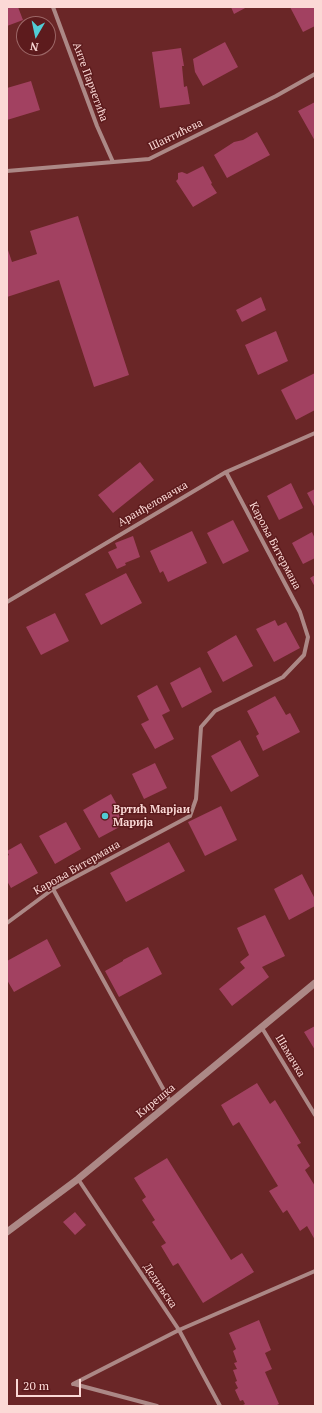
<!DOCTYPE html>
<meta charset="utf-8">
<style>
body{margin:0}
#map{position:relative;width:322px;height:1413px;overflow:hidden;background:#6a2627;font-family:"PT Serif",serif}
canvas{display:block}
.frame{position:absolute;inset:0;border:8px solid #fbd9d6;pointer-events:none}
.north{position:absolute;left:16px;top:16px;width:40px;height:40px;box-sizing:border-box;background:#5d1b1d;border:1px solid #9c6767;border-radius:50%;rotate:189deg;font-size:11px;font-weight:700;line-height:16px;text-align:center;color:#fbd9d6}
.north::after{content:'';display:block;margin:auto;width:14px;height:18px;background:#51ccd5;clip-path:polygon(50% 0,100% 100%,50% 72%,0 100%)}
.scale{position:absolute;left:16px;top:1379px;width:65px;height:18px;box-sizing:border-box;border:2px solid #fbd9d6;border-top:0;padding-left:5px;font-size:12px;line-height:14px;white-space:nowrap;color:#fbd9d6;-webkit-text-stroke:3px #5d1b1d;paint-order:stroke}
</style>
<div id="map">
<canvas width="322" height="1413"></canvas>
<div class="frame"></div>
<div class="north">N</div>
<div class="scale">20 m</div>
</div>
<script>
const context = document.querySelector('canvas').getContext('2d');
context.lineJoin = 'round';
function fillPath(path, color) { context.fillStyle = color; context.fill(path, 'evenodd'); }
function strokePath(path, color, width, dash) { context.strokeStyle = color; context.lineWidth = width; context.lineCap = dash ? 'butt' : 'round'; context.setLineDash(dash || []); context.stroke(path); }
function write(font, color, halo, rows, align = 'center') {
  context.font = font + ' "PT Serif",serif'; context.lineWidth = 3; context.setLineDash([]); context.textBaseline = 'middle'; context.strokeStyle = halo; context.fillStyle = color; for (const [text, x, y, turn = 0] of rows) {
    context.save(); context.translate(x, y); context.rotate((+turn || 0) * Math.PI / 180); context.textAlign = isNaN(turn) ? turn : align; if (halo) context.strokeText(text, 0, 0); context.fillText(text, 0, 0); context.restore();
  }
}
fillPath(new Path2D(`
 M7,7H18L23,20L7,26Z
 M231,7H247L234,14Z
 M290,7H315V26L303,32Z
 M225,42L238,67L203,86L195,72L193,59Z
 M181,48L184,66H182L184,87L187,86L190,104L160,108L152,52Z
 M31,81L40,110L7,120V88Z
 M315,102V141L298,111Z
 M257,132L270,155L227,178L214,155L234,142L243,140Z
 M203,166L212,183L211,184L217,193L193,207L176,181L178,179V173L182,172L187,174Z
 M78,216L129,375L94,387L59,280L7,297V247L12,262L37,254L30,231Z
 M261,297L266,310L242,322L236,310Z
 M276,331L288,361L258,375L245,345Z
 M315,373V410L296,420L281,390Z
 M140,462L154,480L113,513L98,495Z
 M291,483L303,508L279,520L267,496Z
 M315,489V508L307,493Z
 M233,520L249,551L223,564L207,533Z
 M192,531L207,563L168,582L163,571L160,573L150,551Z
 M312,532L315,539V558L303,564L292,543Z
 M133,536L140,557L125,563L126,565L117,569L108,552L117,548L115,543Z
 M126,573L142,603L101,625L85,594Z
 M315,575V587L310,578Z
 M55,613L69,641L41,655L26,627Z
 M275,620L278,626L286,622L300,648L274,662L256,629Z
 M236,635L253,666L223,682L207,652Z
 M200,667L212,692L182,708L170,683Z
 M157,685L170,711L162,715L174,739L155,749L141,724L149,720L137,696Z
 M275,696L286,715L290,713L300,732L263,751L256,736L259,734L247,711Z
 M240,740L259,776L231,792L211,756Z
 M155,763L167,788L144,799L132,774Z
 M111,794L127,823L99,838L83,810Z
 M221,806L237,840L205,856L188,822Z
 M66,822L81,849L55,864L39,836Z
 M169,842L185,871L126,902L110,873Z
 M21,843L38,873L11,888L7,881V856L9,855L7,851Z
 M302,874L315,899V906L289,920L274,889Z
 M265,915L285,956L262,967L269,977L232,1006L219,989L245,968L240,962L249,955L237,928Z
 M47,939L61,966L14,992L7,980V961Z
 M148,947L162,974L119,997L105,971L123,961V960Z
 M315,1026V1050L304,1032Z
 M257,1083L270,1104L275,1100L301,1143L297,1145L310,1166L305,1170L315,1186V1240L307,1226L300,1231L287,1210L283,1213L269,1191L278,1186L239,1122L233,1126L221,1105Z
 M167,1158L231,1260L242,1253L254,1272L203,1303L178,1263L173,1266L161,1246L166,1243L152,1222L155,1220L142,1200L146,1197L134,1178Z
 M75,1212L86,1225L75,1235L63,1222Z
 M259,1320L271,1350L265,1353L272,1369L265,1372L279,1404L275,1406H241L245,1404L243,1400L240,1401L235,1390L238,1388L235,1382L237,1381L233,1370L237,1369L234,1363L237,1362L233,1351L236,1349L229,1333Z`), '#a24161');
strokePath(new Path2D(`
 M53,7L97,126L113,162
 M7,171L149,159L276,96L315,74
 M7,602L226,472L315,433
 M53,889L171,1103
 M7,923L53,889L190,816L196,799L201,727L215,711L283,677L304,655L308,637L300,612L226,472
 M262,1028L315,1115
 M78,1179L179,1330L220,1406
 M73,1384L179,1330L315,1271
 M74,1384L157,1406`), '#ac8886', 4);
strokePath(new Path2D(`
 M7,1232L78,1179L315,983`), '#ac8886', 7);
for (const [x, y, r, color] of [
 [105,816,4,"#51ccd5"]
]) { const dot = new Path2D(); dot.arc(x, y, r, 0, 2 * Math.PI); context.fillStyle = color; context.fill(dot); strokePath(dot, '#5d1b1d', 1.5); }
write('11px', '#fbd9d6', '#5d1b1d', [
 ["Анте Парчетића",90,82,70],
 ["Шантићева",176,135,-26],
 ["Аранђеловачка",153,504,-30],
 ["Кароља Битермана",275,546,62],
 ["Кароља Битермана",77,868,-30],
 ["Шамачка",290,1056,59],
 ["Кирешка",156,1101,-39],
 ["Дедињска",160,1286,56]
]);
write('bold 11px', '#fbd9d6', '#5d1b1d', [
 ["Вртић Марјаи",113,810],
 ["Марија",113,823]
], 'left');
</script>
